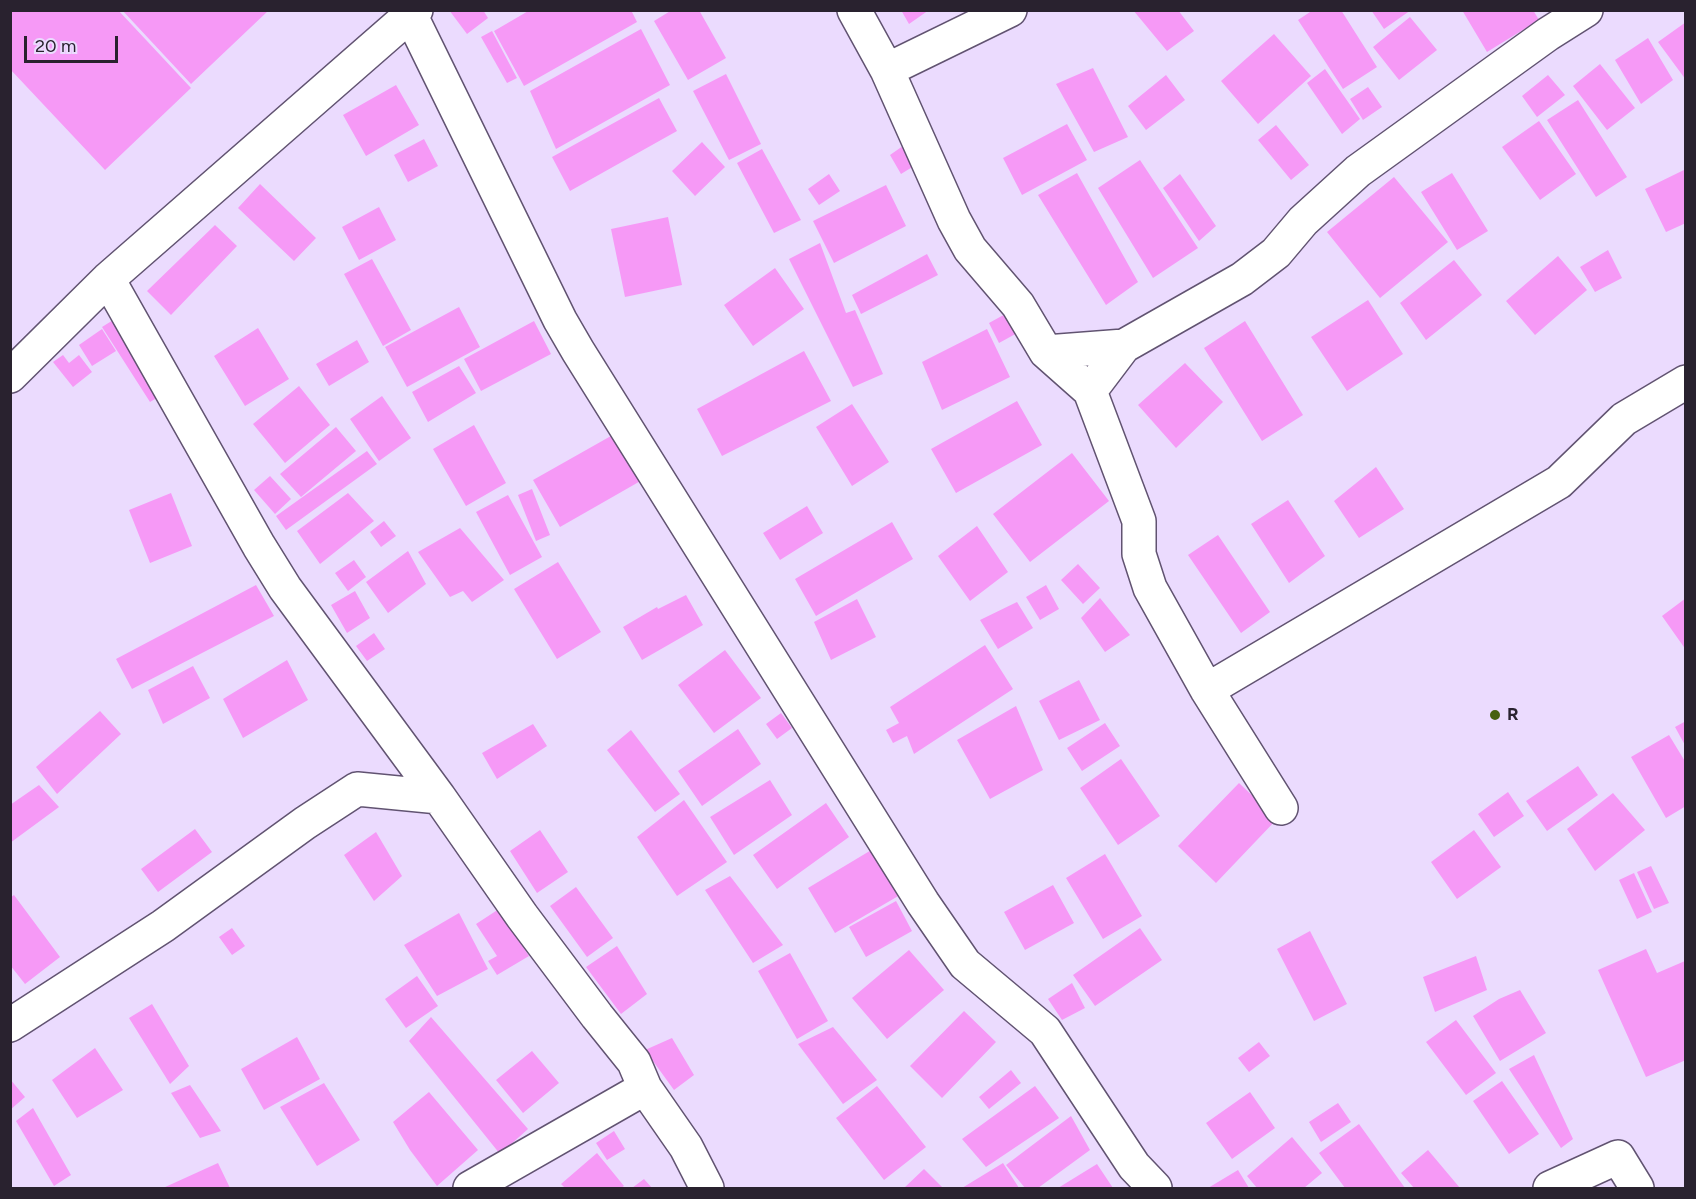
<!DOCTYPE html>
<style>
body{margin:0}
#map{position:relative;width:1696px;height:1199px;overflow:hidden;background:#ebdbfe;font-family:Figtree,sans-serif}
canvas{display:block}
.frame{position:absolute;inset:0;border:12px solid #29222f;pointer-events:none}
.scale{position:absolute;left:24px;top:36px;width:94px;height:27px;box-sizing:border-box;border:3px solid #29222f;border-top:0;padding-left:8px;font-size:18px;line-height:21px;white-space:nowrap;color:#29222f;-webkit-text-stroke:4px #ebdbfe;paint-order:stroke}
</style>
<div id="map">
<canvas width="1696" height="1199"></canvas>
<div class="frame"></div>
<div class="scale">20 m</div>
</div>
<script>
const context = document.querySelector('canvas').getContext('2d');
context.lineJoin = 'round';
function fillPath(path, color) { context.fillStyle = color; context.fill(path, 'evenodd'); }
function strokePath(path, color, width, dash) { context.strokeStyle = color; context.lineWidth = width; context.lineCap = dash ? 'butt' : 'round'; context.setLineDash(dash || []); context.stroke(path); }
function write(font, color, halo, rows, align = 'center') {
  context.font = font + ' Figtree,sans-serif'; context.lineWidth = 5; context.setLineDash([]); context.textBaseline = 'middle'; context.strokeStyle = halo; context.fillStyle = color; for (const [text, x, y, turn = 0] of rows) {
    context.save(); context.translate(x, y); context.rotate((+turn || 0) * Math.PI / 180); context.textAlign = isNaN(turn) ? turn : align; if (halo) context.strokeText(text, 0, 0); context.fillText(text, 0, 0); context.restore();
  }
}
fillPath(new Path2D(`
 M10,10H118L191,88L105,170L10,69Z
 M122,10H269L191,84Z
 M449,10H483L488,18L467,34Z
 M530,10H631L637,22L524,86L494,31Z
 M672,10H699L726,58L688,80L654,21Z
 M901,10H929L909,24Z
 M1133,10H1178L1194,31L1167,51Z
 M1313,10H1341L1377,67L1343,89L1298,20Z
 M1371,10H1411L1384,29Z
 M1462,10H1533L1539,20L1487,52Z
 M1410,17L1437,50L1399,80L1373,47Z
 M1686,22V80L1658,42Z
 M641,29L670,85L556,149L530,91Z
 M492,31L517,78L507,83L481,37Z
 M1274,34L1311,76L1258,124L1221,81Z
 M1648,38L1673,80L1641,104L1615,60Z
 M1600,64L1635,108L1607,130L1573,86Z
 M1093,68L1128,137L1094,152L1056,84Z
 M1325,69L1360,119L1342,134L1307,83Z
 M726,74L761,144L729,160L693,91Z
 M1166,75L1185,100L1146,130L1128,106Z
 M1548,75L1565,95L1537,117L1522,96Z
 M396,85L419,125L366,156L343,115Z
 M1368,87L1382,107L1363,120L1350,99Z
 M659,98L677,131L570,191L552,157Z
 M1578,100L1627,177L1596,197L1547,120Z
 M1539,121L1576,174L1540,200L1502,147Z
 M1067,124L1087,160L1022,195L1003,158Z
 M1276,125L1309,165L1291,180L1258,140Z
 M424,139L438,166L408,182L394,155Z
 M910,141L922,161L901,174L890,155Z
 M702,142L725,167L695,196L672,171Z
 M762,149L801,220L774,233L737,163Z
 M1140,160L1198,248L1153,278L1098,188Z
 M1686,169V223L1666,232L1645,189Z
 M1077,173L1138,282L1106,305L1038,195Z
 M1452,173L1488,231L1457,250L1421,192Z
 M829,174L840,191L819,205L808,189Z
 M1180,174L1216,226L1199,241L1163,188Z
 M1394,177L1448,242L1380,298L1327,232Z
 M260,184L316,238L294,261L238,208Z
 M886,185L906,226L834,263L813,221Z
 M379,207L396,240L359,260L342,227Z
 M668,217L682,285L625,297L611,229Z
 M215,225L237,246L171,315L147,291Z
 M820,243L846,313L855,310L883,374L853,387L789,259Z
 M1608,250L1622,278L1595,292L1580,267Z
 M927,254L938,275L861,314L852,295Z
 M1558,256L1587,290L1535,335L1506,301Z
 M372,259L411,330L383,346L344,274Z
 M1454,260L1482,295L1426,340L1400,303Z
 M775,268L804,309L753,346L724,305Z
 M1368,300L1403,354L1347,391L1311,337Z
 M459,307L480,347L407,387L385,347Z
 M1009,312L1019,332L999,343L989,323Z
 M118,317L165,393L150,402L102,327Z
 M534,321L551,354L481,391L464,359Z
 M1245,321L1303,415L1262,441L1204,348Z
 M258,328L289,379L245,406L214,356Z
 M102,329L116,351L92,366L79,345Z
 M987,329L1010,377L942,410L922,362Z
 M357,340L369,362L329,386L316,364Z
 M804,351L831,401L722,456L697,409Z
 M63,355L69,363L79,355L92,372L73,387L53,362Z
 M1185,363L1223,402L1176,448L1138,405Z
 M459,366L476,393L428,422L412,392Z
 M299,386L330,425L285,463L253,424Z
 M382,396L411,438L379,461L350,419Z
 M1017,401L1042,445L956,493L931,449Z
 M852,404L889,462L852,486L816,427Z
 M474,425L506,483L466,506L433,449Z
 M336,427L356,451L301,497L280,474Z
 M618,432L644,479L560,527L533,480Z
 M367,451L377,464L286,530L276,516Z
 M1072,453L1109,501L1030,562L993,514Z
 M1376,467L1404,509L1359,538L1334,501Z
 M270,476L291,499L275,514L254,490Z
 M532,489L550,535L536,541L518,495Z
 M171,493L192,546L150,563L129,510Z
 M348,493L374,521L320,564L297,531Z
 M508,495L542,557L510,575L476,512Z
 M1288,500L1325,556L1289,583L1251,524Z
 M807,506L823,533L780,560L763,533Z
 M384,521L396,536L381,547L370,532Z
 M892,522L913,559L816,616L795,579Z
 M977,526L1008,572L970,601L938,556Z
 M460,528L504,580L472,602L463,591L450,597L418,552Z
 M1218,535L1270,612L1241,633L1188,555Z
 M408,551L426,584L388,613L366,582Z
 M354,560L366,577L348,591L335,573Z
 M558,562L601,632L557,659L514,589Z
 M1078,564L1100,588L1083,604L1061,580Z
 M256,585L274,616L132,689L116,659Z
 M1046,585L1059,609L1040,620L1026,597Z
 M355,591L370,618L347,633L331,605Z
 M686,595L703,625L642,660L623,627L657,607L658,609Z
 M1100,598L1130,635L1105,652L1081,618Z
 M1686,598V650L1662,616Z
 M857,599L876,637L831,660L814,622Z
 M1017,602L1033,628L998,649L980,620Z
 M374,633L385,649L367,661L356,646Z
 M985,645L1013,689L914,754L907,736L893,743L886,730L899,723L890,707Z
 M725,650L761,698L714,733L678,685Z
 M287,660L308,700L243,738L223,699Z
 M193,666L210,698L163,724L148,690Z
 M1079,680L1100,720L1059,740L1039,701Z
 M1016,706L1043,770L990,799L957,740Z
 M100,711L121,734L57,794L36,767Z
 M781,713L792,728L777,739L766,724Z
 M1686,721V747L1675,727Z
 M1105,723L1120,746L1082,771L1067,748Z
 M533,724L547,746L497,779L482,753Z
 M738,729L761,764L702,806L678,771Z
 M631,730L680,794L655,812L607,750Z
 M1669,735L1686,763V806L1666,818L1631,757Z
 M1121,759L1160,816L1118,845L1080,788Z
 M1578,766L1598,795L1547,831L1526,801Z
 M770,780L792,815L734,855L710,817Z
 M1239,783L1277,819L1216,883L1178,846Z
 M39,785L59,807L10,843V805Z
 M1508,792L1524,816L1494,837L1478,814Z
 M1613,793L1645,830L1595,871L1567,829Z
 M684,800L727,862L677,896L637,837Z
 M826,803L849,837L777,889L753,855Z
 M195,829L212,852L158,892L141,869Z
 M540,830L568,872L537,893L510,851Z
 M1474,830L1501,867L1457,899L1431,862Z
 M376,832L402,876L374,901L344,855Z
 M873,849L900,895L835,933L808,888Z
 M1105,854L1142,916L1103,939L1066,878Z
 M1651,866L1669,903L1654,909L1637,872Z
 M1634,873L1652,912L1637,919L1619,880Z
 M730,876L783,945L753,963L705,890Z
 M1053,885L1074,923L1025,950L1004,912Z
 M576,887L613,938L587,957L550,906Z
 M14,895L60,957L25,984L10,965V898Z
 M896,901L912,931L866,957L849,927Z
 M499,909L529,956L497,975L488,961L497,956L476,924Z
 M459,913L488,969L437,996L404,945Z
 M232,928L245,946L232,955L219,937Z
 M1140,928L1162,960L1095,1006L1073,975Z
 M1310,931L1347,1004L1314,1021L1277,949Z
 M617,946L647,994L621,1014L586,967Z
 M1646,949L1657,973L1685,961L1686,963V1060L1646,1077L1598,970Z
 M909,950L944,990L887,1039L852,998Z
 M790,953L828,1021L797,1039L758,971Z
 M1476,956L1487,990L1435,1012L1423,977Z
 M417,976L438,1006L406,1028L385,999Z
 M1072,983L1085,1008L1062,1020L1048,999Z
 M1520,990L1546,1033L1500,1061L1473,1016L1499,999Z
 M152,1004L189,1066L170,1084L129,1018Z
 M964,1011L996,1042L942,1098L910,1066Z
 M431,1017L528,1129L500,1154L409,1041Z
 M1456,1020L1496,1073L1466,1095L1426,1042Z
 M833,1027L877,1080L843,1104L798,1044Z
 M297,1037L320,1079L264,1110L241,1069Z
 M672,1038L694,1075L674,1090L645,1050Z
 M1259,1042L1270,1056L1249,1072L1238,1058Z
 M95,1048L123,1090L77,1118L52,1080Z
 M532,1051L559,1083L523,1113L496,1080Z
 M1534,1055L1573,1139L1561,1148L1509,1069Z
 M1011,1070L1021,1083L989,1109L979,1097Z
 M10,1079L25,1097L10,1110Z
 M1502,1081L1539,1134L1509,1154L1473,1101Z
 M324,1083L360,1140L317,1166L280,1107Z
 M190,1085L221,1131L200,1138L171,1093Z
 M877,1086L926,1147L884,1180L836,1118Z
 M1035,1086L1059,1118L986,1167L962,1139Z
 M429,1092L478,1150L437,1186L410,1150L393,1122Z
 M1250,1092L1275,1128L1232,1159L1206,1123Z
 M1338,1103L1351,1122L1321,1142L1309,1122Z
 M33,1108L71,1175L54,1186L16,1121Z
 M1071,1116L1090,1150L1038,1188H1025L1006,1165Z
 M1359,1124L1405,1188H1345L1319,1153Z
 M614,1131L625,1149L607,1160L596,1143Z
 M1292,1137L1322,1173L1304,1188H1257L1247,1176Z
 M1428,1150L1460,1188H1414L1401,1173Z
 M597,1153L624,1186L621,1188H565L561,1184Z
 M218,1163L230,1188H163Z
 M1003,1163L1019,1188H962Z
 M1097,1164L1113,1188H1058Z
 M924,1169L943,1188H904Z
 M1238,1170L1249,1188H1208Z
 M644,1179L652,1188H632Z`), '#f699f6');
const minor = new Path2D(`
 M854,10L887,70L954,220L970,249L1018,305L1046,352L1090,391L1139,521V554L1150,588L1207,690L1281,808
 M411,16L560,320L578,351L923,903L965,964L1045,1031L1134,1166L1155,1188
 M887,70L1010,10
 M108,279L259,546L285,588L439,797L522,916L597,1016L634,1062L645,1088L686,1147L707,1188
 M1046,352L1124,346
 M10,376L108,279L416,10
 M1090,391L1124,346L1242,279L1276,253L1303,221L1358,171L1548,34L1586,10
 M1207,690L1559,482L1624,419L1686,382
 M10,1025L163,926L305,823L357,789L439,797
 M470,1188L645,1088
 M1550,1188L1618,1157L1637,1188`);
strokePath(minor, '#615371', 36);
strokePath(minor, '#fff', 33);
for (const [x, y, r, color] of [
 [1495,715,6,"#46600f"]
]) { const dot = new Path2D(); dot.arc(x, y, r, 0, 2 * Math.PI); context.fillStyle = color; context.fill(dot); strokePath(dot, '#ebdbfe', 2); }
write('bold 18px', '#29222f', '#ebdbfe', [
 ["R",1507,715]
], 'left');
</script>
